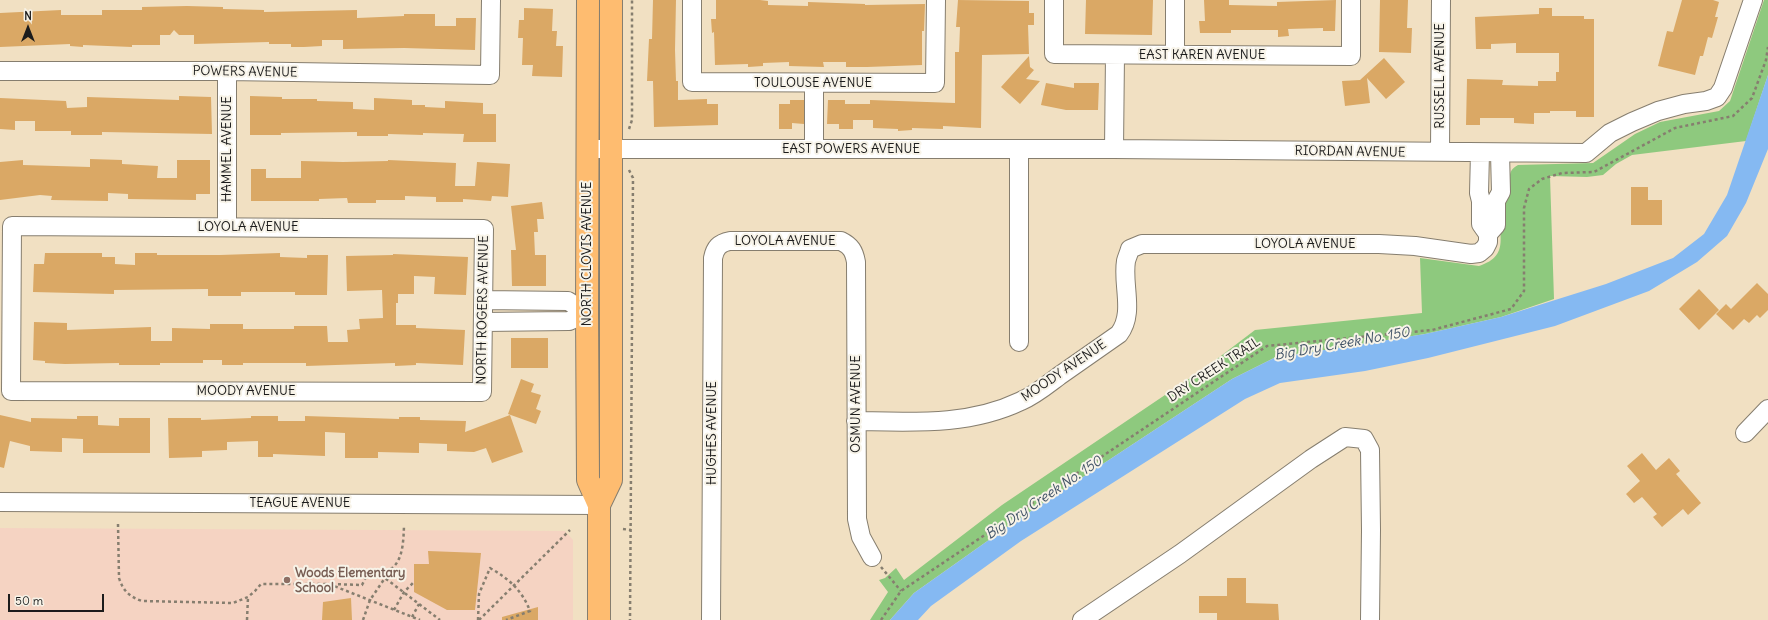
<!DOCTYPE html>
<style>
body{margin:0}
#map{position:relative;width:1768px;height:620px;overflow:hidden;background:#f1e0c2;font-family:Delius,sans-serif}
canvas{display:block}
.north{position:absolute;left:8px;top:8px;width:40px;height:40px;-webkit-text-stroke:3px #f7f3e8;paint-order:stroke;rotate:0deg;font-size:11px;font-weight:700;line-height:16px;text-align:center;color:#1c1c1c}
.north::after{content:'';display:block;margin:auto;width:14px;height:18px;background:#1c1c1c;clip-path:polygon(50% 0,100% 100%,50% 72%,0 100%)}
.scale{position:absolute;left:8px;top:594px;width:96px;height:18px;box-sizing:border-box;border:2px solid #1c1c1c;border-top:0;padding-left:5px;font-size:12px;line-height:14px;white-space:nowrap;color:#1c1c1c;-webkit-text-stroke:3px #f7f3e8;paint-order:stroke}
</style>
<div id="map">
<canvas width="1768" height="620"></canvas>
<div class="north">N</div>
<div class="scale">50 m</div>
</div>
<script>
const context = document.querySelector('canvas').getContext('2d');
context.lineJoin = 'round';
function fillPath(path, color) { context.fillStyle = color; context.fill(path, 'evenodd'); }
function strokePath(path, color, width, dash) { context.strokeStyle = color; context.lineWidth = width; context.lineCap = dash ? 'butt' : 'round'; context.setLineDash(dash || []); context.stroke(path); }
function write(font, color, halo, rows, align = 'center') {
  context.font = font + ' Delius,sans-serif'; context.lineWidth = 4; context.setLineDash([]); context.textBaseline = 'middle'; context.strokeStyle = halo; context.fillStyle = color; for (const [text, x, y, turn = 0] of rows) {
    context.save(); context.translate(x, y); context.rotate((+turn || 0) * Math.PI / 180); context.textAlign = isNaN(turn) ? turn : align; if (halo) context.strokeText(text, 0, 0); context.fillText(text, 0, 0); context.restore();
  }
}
fillPath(new Path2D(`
 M0,528L565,531L573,540V620H0Z`), '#f5d3c2');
fillPath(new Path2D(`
 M1764,0H1768V75L1746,141L1632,155L1616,164L1603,175L1587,177L1550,176L1554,299L1501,317L1425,334L1274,358L1232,379L1010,525L914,593L890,620H870L888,592L879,580L885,578L896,568L904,580L1002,505L1205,368L1255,330L1422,313L1420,258L1479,266C1513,255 1495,233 1502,209C1504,203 1509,198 1510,192C1511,180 1506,171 1518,165L1593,163L1635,134L1660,122L1719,111L1730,101Z`), '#8ec97e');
fillPath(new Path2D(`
 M1768,75V149L1746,203L1727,236L1697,262L1649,291L1555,326L1428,358L1365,371L1280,383L1245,399L1021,541L931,606L918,620H890L914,593L1010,525L1232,379L1274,358L1425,334L1501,317L1606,284L1673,258L1704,234L1727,195Z`), '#85b9f2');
fillPath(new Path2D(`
 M653,0H676L675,50L676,81H678V100L707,99V104H718V125L654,127L653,81H647L649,39H652Z
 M716,0H760L768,1V5L808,6V2L865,4V5L925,4L924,31H922V65L867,67H846V62H823L824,67L789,66V62L763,63V66L748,67V64L715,65L714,32L712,33L711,19H716Z
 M958,0L1029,1V13H1034V25H1028L1029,54L982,55L981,128L943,126V129L912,128V130L898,131V129L873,128V120H853V129H839V124H827L828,100H845V104H870V100L955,103V52H959L960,27H956Z
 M1086,0H1153L1152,35L1085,34Z
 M1204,0H1229V5L1277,6V2L1336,0L1335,31H1323V28L1288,29L1289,36L1278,37V30H1231V33H1200L1199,21H1205Z
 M1380,0H1408L1407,28H1412L1411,53L1379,52Z
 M1682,0H1713L1719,2L1715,17H1718L1712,38L1708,37L1703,56H1700L1695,75L1658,66L1667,31L1673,32Z
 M187,6L223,7V9L264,10V12L357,10V18L404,16V14H435V26H456V18H476L475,50L404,48L343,49V40H322V46L304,47H291V44H269V42L194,44V35H179L174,30L170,35H160V45H132V47L83,45V47L70,46V44L0,47V13L61,10V15H102V10H142V7Z
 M524,8L553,9L552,31H557L556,46H563L562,77L532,76L533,65H522L523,38H518L519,20H524Z
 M1539,8H1552V16H1584V19H1594V117H1576V111H1550V113H1534V124L1514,123V118H1480V125H1466L1467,79L1503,80L1502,85L1538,86V81H1556V72H1559V53H1516V43L1491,44V49H1476L1475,17L1539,14Z
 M1029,56L1030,67L1034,70L1026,79L1040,81L1020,104L1001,87Z
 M1384,58L1405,82L1386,99L1367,78L1370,103L1345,106L1342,81L1360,80Z
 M1046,83L1074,88V83H1099L1098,110H1066L1041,105Z
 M179,96L211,97L212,134L102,132V135H71V131H35V121H15V130L0,129V98L66,101L67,108L87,107V97L179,100Z
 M250,96L282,97V99H317V101L353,102V109L374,110V98L412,100V105H425V107L445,108V101L483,103V114H496V142H463L464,134L423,133V135L388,134V136H357V132L281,133V135H250Z
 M790,100H804V124L792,123V129H779V104H790Z
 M90,159L122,160V164L158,166L157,178H177V160H210V194H196V200L128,199V194L108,193V201L51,200L52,196L40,195L0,200V162L23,160V165L90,167Z
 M388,160L456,163L455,186H475L477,162L510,164L508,197L492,196L491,201L463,199V202H436V197L405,196V200H376V203H348L347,198L319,199V201H251V169H266V178H301V161L343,162L388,161Z
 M1631,187H1648V200H1662V225H1631Z
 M542,202L544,219H537L538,232H534L535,255H546V286H512L511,250H516L511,206Z
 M45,253H102V257H115V264L135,265V253H157V255H220L280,253V257L307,258V255H328L327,295H295V292H241V296H208V289L114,290V294L33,292L34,264H44Z
 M393,254L468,257L466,295L434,294L435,277L414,276V294H398V303H396V325H416V328L465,330L463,365L416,363V365L395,366V363L306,366V363H243V365H222V360H203V363H160V365H119V363L65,364L45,363V361L33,360L34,322L67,323V330L151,327V341H172V328L210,329V324H243V329H294V326H327L328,342H348L347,330L360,329L359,319L383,318L382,290L347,291L346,256L393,255Z
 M1757,283L1768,294V310L1760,318L1757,315L1749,323L1744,319L1733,330L1716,314L1726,304L1731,309Z
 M1699,289L1719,310L1699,330L1679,309Z
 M511,338H548V368H511Z
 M521,379L534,384L531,392L541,395L536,409L541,411L536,424L508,414Z
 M0,415L31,422V418L77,419V416H98V425L119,426V418H150V453H83V439L62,438V452L30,451V446L10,441L4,468L0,467Z
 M510,415L523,452L492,463L486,448L474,452L447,451V444L419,443V453L378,452V458H345V433L325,432V456L273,454V457H258V441L227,442V450L202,451V457L169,458L168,418H201V420L251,418V416H278V421H305V416L399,419V417H420V420L466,421L465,432Z
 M1642,453L1656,470L1669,458L1680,471L1676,474L1701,503L1688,515L1683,509L1662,527L1653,517L1657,514L1642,497L1634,503L1626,494L1640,481L1627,466Z
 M428,551L481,553L475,610H447L414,592V564H429Z
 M1227,578H1246V603L1278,604L1279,620H1217V613H1199V596H1227Z
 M351,598L352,620H322L323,602Z
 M538,607V620H502V617Z`), '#daa865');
const minor = new Path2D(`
 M692,0V82L935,83L936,0
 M1054,0V54L1351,56V0
 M1175,55V0
 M0,71H227L490,75L491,0
 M227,71V227
 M588,149H1114L1586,153L1610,133L1632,122L1658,111L1684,104L1706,101L1717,97L1723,88L1753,0
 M814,149V83
 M1114,149L1115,55
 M1440,152L1441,0
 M1480,153L1479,193L1481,201V224L1488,234
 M12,226L484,229L482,392L11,391Z
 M483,322L569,321L587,313L568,301L483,300
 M1019,342V149
 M856,421C913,422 969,426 1021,401C1035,395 1047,385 1059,376C1079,362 1099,348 1119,334C1135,313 1122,285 1126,261C1127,257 1129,253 1130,249L1142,244H1379L1415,246L1471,254L1479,253L1485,248L1488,242V234L1496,225V201L1501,192L1500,153
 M1745,433L1768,409
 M0,502L599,505
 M711,620L713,258C715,248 719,243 730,241H841C851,246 854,251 856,262L857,519L861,537L872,557
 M1082,620L1180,554L1311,459L1345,437L1364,439L1370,450L1371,530L1370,620`);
const major = new Path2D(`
 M588,0L587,313L588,480L599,505
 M599,620V505L611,480V0`);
strokePath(minor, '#867e6f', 20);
strokePath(major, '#867e6f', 24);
strokePath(new Path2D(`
 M629,129L632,120V0
 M629,170L633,178L630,620
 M118,524L119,578C123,591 130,597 142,601L233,603L248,597L255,591L261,584H329L420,620
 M623,529L631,530
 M881,567L901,591
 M381,575L440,620
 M332,584L362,585L367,575C401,575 403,554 404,526
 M394,610L404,592L413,583
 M412,617L419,604
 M247,620L248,597
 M363,620L370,600L385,578
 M478,620L479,594L490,568C509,579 522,590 530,611L506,620
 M479,620L570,530
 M881,620L901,591L1267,346L1432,330L1511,309L1524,291V208L1529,189L1542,179L1562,173L1594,172L1675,128L1733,116L1752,98L1766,60L1768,47`), '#867e6f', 2.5, [3, 3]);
strokePath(minor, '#fff', 18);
strokePath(major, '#febc70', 22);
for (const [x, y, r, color] of [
 [287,580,4,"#8d6e63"]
]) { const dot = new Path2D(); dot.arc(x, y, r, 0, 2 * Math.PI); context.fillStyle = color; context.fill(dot); strokePath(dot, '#f7f3e8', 1.5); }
write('13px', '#1c1c1c', '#f7f3e8', [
 ["EAST KAREN AVENUE",1202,55],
 ["POWERS AVENUE",245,72,1],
 ["RUSSELL AVENUE",1440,76,-90],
 ["TOULOUSE AVENUE",813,83],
 ["HAMMEL AVENUE",227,149,-90],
 ["EAST POWERS AVENUE",851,149],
 ["RIORDAN AVENUE",1350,152,1],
 ["LOYOLA AVENUE",248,227],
 ["LOYOLA AVENUE",785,241],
 ["LOYOLA AVENUE",1305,244],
 ["NORTH CLOVIS AVENUE",587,254,-90],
 ["NORTH ROGERS AVENUE",483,310,-89],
 ["DRY CREEK TRAIL",1214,370,-33],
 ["MOODY AVENUE",1064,371,-34],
 ["MOODY AVENUE",246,391],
 ["OSMUN AVENUE",856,404,-90],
 ["HUGHES AVENUE",712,433,-90],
 ["TEAGUE AVENUE",300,503]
]);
write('bold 13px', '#785e54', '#f7f3e8', [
 ["Woods Elementary",295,573],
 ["School",295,588]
], 'left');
write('italic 14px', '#415367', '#f7f3e8', [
 ["Big Dry Creek No. 150",1342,344,-10],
 ["Big Dry Creek No. 150",1044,498,-34]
]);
</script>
